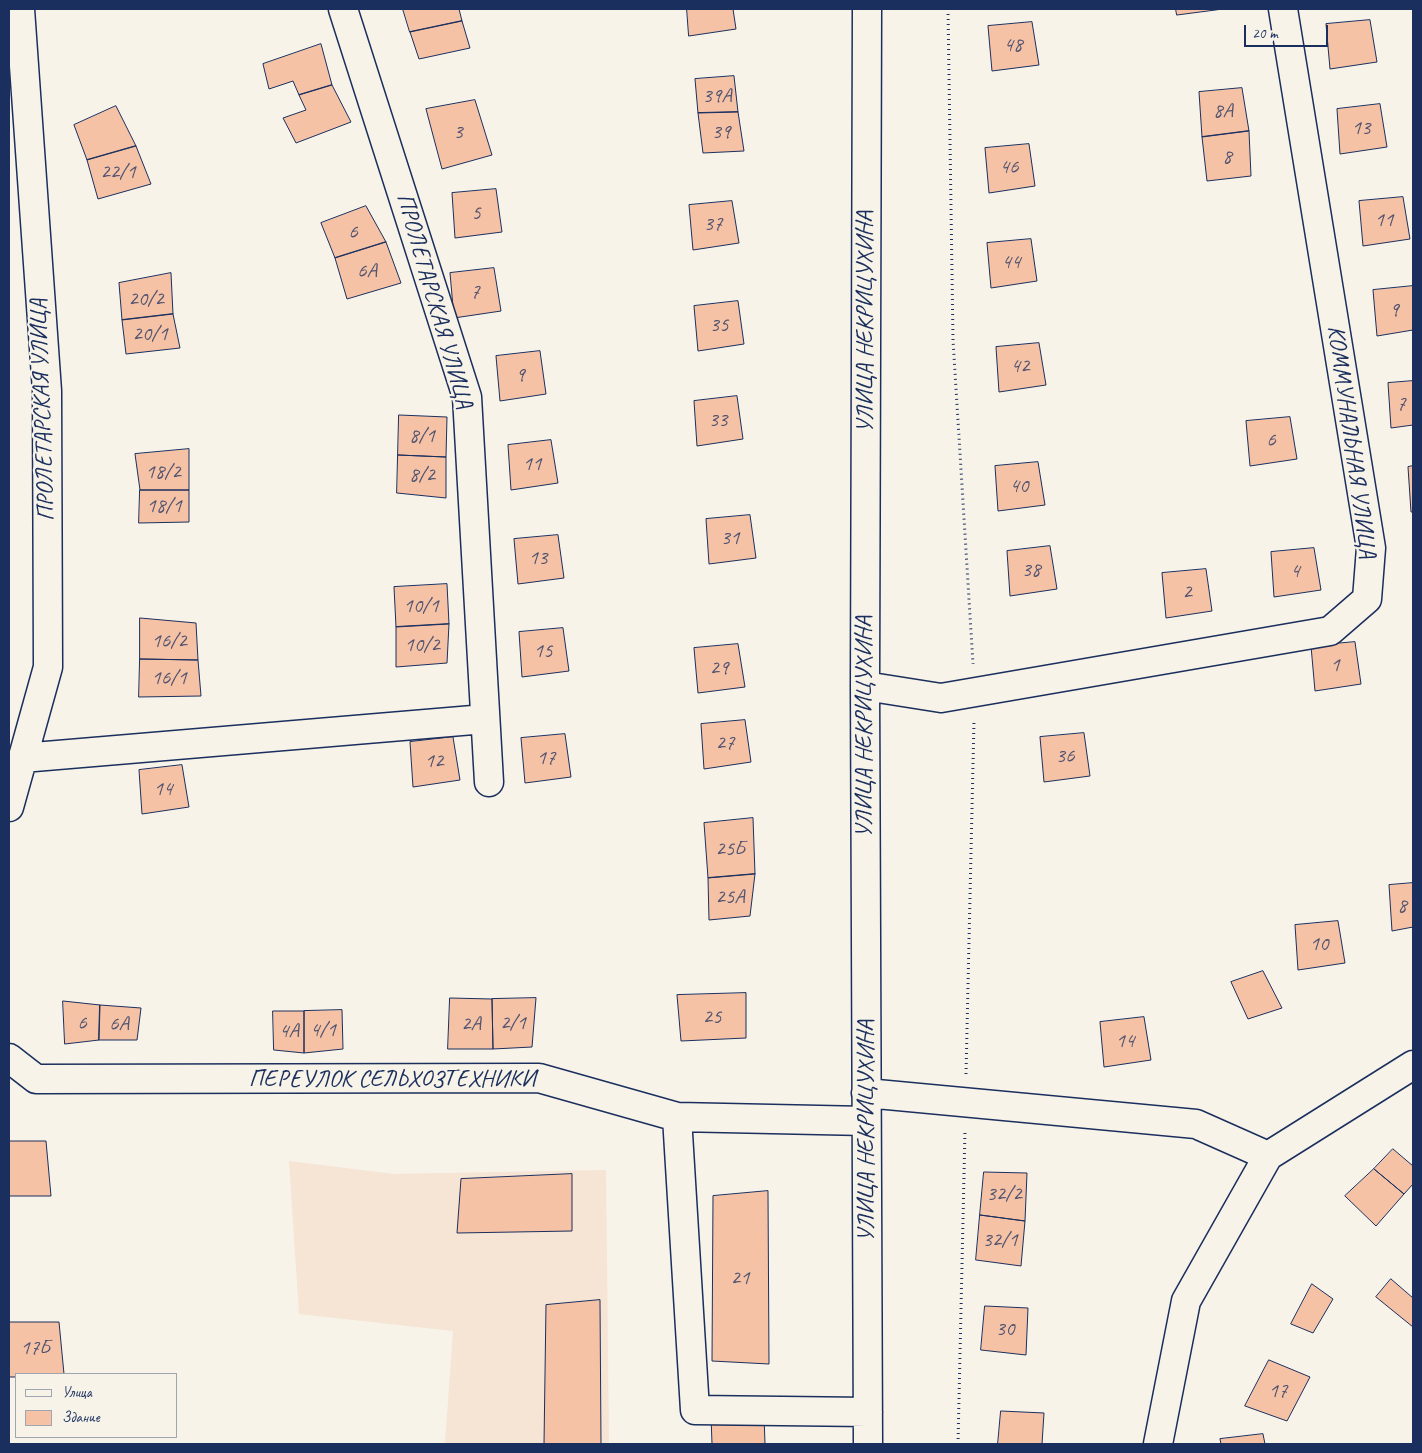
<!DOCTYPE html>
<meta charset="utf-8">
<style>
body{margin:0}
#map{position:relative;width:1422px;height:1453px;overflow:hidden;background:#f7f3e8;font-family:Caveat,sans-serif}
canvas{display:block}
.frame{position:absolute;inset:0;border:10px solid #1b2f5e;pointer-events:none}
.legend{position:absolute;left:15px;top:1373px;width:162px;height:65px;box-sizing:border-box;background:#f7f3e8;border:1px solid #9fa5b1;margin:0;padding:6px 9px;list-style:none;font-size:15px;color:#1b2f5e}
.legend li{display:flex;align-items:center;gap:10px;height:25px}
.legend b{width:25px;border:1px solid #9fa5b1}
.scale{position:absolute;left:1244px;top:25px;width:84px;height:22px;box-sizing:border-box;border:2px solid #1b2f5e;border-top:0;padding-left:6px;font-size:15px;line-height:18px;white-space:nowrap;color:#1b2f5e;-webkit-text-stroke:4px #f7f3e8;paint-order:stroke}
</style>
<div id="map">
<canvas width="1422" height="1453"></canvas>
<div class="frame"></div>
<ul class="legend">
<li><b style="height:6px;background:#f7f3e8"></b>Улица</li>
<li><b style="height:14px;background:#f5c2a6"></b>Здание</li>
</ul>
<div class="scale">20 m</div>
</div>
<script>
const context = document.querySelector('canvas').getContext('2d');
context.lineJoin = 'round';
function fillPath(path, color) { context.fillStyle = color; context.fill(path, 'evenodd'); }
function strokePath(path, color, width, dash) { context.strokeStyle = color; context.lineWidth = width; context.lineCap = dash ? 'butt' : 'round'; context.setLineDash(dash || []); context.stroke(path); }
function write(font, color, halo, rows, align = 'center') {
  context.font = font + ' Caveat,sans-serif'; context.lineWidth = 4.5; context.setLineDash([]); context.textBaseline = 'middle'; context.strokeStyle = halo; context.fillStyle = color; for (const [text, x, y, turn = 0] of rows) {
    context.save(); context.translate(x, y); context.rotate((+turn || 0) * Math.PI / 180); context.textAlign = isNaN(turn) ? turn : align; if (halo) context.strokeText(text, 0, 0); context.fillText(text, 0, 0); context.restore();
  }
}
fillPath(new Path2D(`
 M289,1161L394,1174L606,1170L609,1444H445L453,1331L299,1314Z`), '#f6e4d4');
const building = new Path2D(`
 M403,9H459L462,21L410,32Z
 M687,9H733L736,29L689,36Z
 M1176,9H1223L1177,15Z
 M1370,20L1377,62L1330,69L1326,24Z
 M462,21L470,48L419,59L410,32Z
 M1032,22L1039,65L992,71L988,26Z
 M321,44L332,85L299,95L293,81L269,89L263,64Z
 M734,76L738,112L698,113L695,79Z
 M332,85L351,122L296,143L283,118L306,110L299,95Z
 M1242,88L1249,131L1202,137L1199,92Z
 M475,100L492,155L442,169L426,109Z
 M1380,104L1387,147L1340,154L1337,109Z
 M116,106L136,146L87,160L74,125Z
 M738,112L744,151L703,153L698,113Z
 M1249,131L1251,176L1207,181L1202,137Z
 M1029,144L1035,186L989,193L985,148Z
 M136,146L151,184L98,199L87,160Z
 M496,189L502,232L455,238L452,193Z
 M1403,197L1410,239L1363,246L1359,201Z
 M732,201L739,243L693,250L689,205Z
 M366,206L386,242L335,258L321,223Z
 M1031,239L1037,281L991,288L987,243Z
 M386,242L401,283L347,299L335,258Z
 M494,268L501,311L454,318L450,273Z
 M171,273L173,314L122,320L119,283Z
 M1413,286V330L1377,336L1373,290Z
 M738,301L744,344L698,351L694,306Z
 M173,314L180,348L126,354L122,320Z
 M1039,343L1046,385L999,392L996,347Z
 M540,351L546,394L500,401L496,356Z
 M1413,381V425L1391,428L1388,383Z
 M737,396L743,439L697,446L694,401Z
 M399,415L447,417L446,457L398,455Z
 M1290,417L1297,459L1250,466L1246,421Z
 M551,440L558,483L511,490L508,445Z
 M189,449V490H140L135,454Z
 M398,455L446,457V498L397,493Z
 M1038,462L1045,505L998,511L995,466Z
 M1413,466V512H1411L1408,467Z
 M140,490H189V522L139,523Z
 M750,515L756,558L709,564L706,519Z
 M558,535L564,578L518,584L514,539Z
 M1050,546L1057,589L1010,596L1007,551Z
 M1314,548L1321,590L1274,597L1271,552Z
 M1206,569L1212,611L1166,618L1162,573Z
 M447,584L449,624L396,627L394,587Z
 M140,618L196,623L198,660L140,659Z
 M449,624L447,663L396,667V627Z
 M563,628L569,671L522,677L519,632Z
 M1355,642L1361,684L1315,691L1311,646Z
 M738,644L745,687L698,693L694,648Z
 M140,659L198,660L201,696L139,697Z
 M745,720L751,762L704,769L701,724Z
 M1084,733L1090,776L1044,782L1040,737Z
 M565,734L571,777L525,783L521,738Z
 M453,737L460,780L413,787L410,742Z
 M182,765L189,807L142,814L139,770Z
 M753,818L755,874L708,878L704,823Z
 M755,874L750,916L709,920L708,878Z
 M1413,883V927L1392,931L1389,885Z
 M1338,921L1345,963L1298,970L1295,925Z
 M1263,971L1282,1008L1248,1019L1231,982Z
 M746,993V1038L681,1041L677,995Z
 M450,998L492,999L493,1049H448Z
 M536,998L532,1047L493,1049L492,999Z
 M63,1001L100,1005L99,1040L65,1044Z
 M100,1005L141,1008L137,1040H99Z
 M342,1010L343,1049L304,1053V1011Z
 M273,1011H304V1053L274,1050Z
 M1144,1017L1151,1060L1104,1067L1100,1022Z
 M9,1141H46L51,1196H9Z
 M1393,1149L1413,1166V1184L1404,1194L1374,1169Z
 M1374,1169L1404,1194L1376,1226L1345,1196Z
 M984,1172L1027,1173L1025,1221L980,1215Z
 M572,1174V1231L457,1233L461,1179Z
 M768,1191L769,1364L712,1361L713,1196Z
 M980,1215L1025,1221L1021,1266L976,1260Z
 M1391,1279L1413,1298V1327L1376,1297Z
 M1312,1284L1333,1299L1313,1333L1291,1324Z
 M600,1300L601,1444H544L546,1305Z
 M985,1306L1028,1308L1026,1355L981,1350Z
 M9,1322H59L64,1374H16V1377H9Z
 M1269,1360L1310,1377L1287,1421L1245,1406Z
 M1001,1411L1044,1413L1042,1444H998Z
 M764,1415L765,1444H712L711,1416Z
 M1263,1434L1265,1444H1221L1220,1439Z`);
fillPath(building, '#f5c2a6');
strokePath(building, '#1b2f5e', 1);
const minor = new Path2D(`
 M343,9L467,397L489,782
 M867,9L865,686L868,1444
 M865,686L941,698L1330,631L1367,599L1371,548L1283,9
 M22,758L485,719
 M9,807L48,667L47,391L20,9
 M9,1058L36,1079L539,1078L677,1117L866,1121
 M866,1093L1196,1124L1268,1156
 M677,1117L695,1410L868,1412
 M1158,1444L1186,1301L1268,1156L1413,1065`);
strokePath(minor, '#1b2f5e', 31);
strokePath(new Path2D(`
 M948,9L953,340L973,664
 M966,1074L974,720
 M958,1444L965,1130`), '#1b2f5e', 3, [1, 4]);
strokePath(minor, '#f7f3e8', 28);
write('21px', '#525470', null, [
 ["48",1013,45],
 ["39А",717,96],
 ["8А",1223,111],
 ["13",1361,128],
 ["3",458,132],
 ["39",721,132],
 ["8",1227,157],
 ["46",1009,167],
 ["22/1",118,172],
 ["5",476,213],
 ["11",1384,220],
 ["37",713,224],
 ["6",353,232],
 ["44",1011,262],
 ["6А",367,271],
 ["7",475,292],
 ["20/2",146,299],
 ["9",1394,310],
 ["35",719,325],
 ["20/1",150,334],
 ["42",1020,366],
 ["9",520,375],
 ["7",1401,404],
 ["33",718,420],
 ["8/1",422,436],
 ["6",1271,440],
 ["11",532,464],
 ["18/2",163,472],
 ["8/2",422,475],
 ["40",1019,486],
 ["18/1",164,506],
 ["31",730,538],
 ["13",538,558],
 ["38",1031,570],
 ["4",1295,571],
 ["2",1187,592],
 ["10/1",421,606],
 ["16/2",169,641],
 ["10/2",422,645],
 ["15",543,651],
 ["1",1335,665],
 ["29",719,668],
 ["16/1",169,678],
 ["27",725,743],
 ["36",1065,756],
 ["17",546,758],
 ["12",434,761],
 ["14",163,789],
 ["25Б",730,849],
 ["25А",730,897],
 ["8",1402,906],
 ["10",1319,944],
 ["25",712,1017],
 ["6",82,1023],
 ["2/1",513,1023],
 ["6А",119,1024],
 ["2А",471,1024],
 ["4/1",323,1030],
 ["4А",289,1031],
 ["14",1125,1041],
 ["32/2",1004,1194],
 ["32/1",1000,1240],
 ["21",740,1278],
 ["30",1005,1329],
 ["17Б",35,1348],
 ["17",1278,1391]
]);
write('24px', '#1b2f5e', '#f7f3e8', [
 ["ПРОЛЕТАРСКАЯ УЛИЦА",434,301,74],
 ["УЛИЦА НЕКРИЦУХИНА",866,322,-90],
 ["ПРОЛЕТАРСКАЯ УЛИЦА",43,410,-92],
 ["КОММУНАЛЬНАЯ УЛИЦА",1351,442,82],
 ["УЛИЦА НЕКРИЦУХИНА",865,727,-90],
 ["ПЕРЕУЛОК СЕЛЬХОЗТЕХНИКИ",392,1080],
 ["УЛИЦА НЕКРИЦУХИНА",867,1131,-90]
]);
</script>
